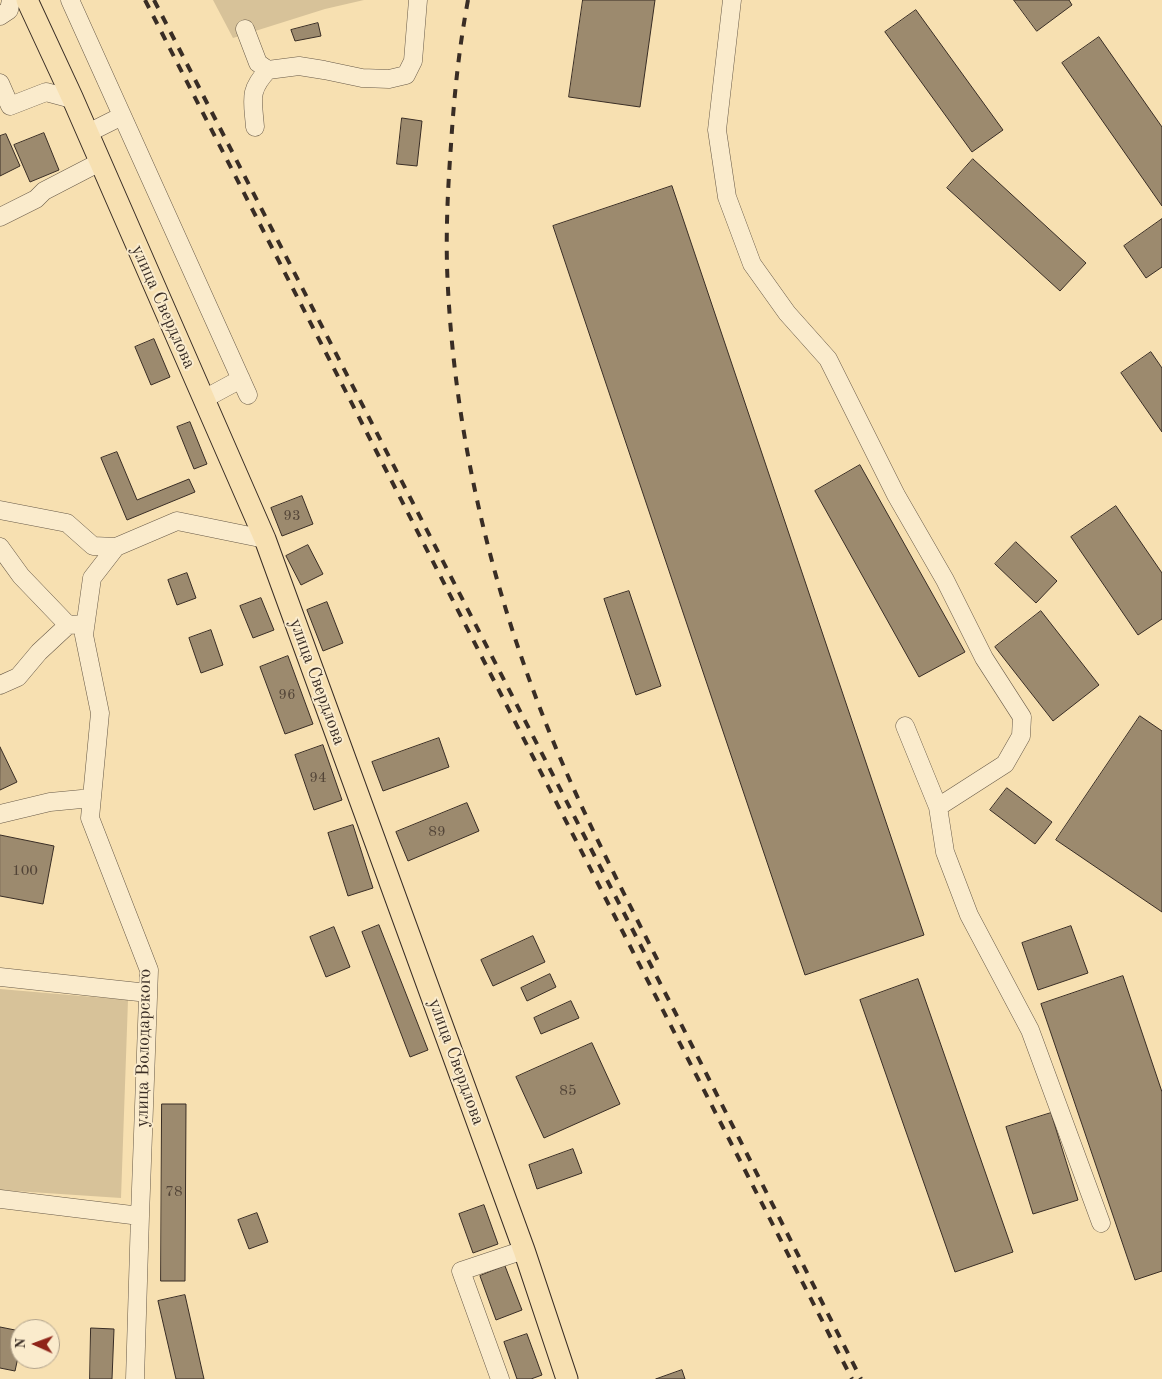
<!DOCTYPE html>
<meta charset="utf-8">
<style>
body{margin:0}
#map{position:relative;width:1162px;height:1379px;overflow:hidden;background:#f7e0b1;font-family:"Old Standard TT",serif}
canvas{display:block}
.north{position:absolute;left:10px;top:1319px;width:50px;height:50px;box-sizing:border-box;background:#faebcc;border:1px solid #ad9f89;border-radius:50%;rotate:272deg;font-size:14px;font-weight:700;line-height:20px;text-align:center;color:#392d25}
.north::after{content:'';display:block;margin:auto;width:18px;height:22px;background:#8f2418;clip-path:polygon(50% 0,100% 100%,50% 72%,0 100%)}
</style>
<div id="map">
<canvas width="1162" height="1379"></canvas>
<div class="north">N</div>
</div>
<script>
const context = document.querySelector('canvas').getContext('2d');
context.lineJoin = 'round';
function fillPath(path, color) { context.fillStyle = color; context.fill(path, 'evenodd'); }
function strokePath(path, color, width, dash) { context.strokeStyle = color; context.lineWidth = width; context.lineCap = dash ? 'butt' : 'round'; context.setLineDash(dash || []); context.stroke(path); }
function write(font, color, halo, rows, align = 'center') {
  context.font = font + ' "Old Standard TT",serif'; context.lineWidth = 4; context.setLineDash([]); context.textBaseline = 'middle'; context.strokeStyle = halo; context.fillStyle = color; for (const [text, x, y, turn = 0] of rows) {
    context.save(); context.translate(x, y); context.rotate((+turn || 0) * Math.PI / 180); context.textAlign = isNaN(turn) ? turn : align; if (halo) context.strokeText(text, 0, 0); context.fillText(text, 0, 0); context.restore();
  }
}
fillPath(new Path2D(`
 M213,0H364L325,9L233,38Z
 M0,989L128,1000L121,1198L0,1190Z`), '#d7c299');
const building = new Path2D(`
 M583,0H655L640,107L569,97Z
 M1014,0H1069L1072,5L1037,31Z
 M916,10L1003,130L972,152L885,32Z
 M318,23L321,36L295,41L291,30Z
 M1099,37L1162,127V206L1062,63Z
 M402,118L422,121L417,166L397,164Z
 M44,133L59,170L30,182L14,145Z
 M6,134L20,166L0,176V136Z
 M973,159L1086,263L1060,291L947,188Z
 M672,186L924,935L805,975L553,226Z
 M1162,219V267L1146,278L1124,246Z
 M154,339L170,377L151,385L135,347Z
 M1151,352L1162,368V432L1121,373Z
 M190,422L207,464L194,469L177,427Z
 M117,452L137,500L189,479L195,492L127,520L101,458Z
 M860,465L965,652L919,677L815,491Z
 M302,496L313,524L282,536L271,508Z
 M1116,506L1162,573V619L1138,635L1071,537Z
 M1016,542L1057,581L1036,603L995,564Z
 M308,545L323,574L301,585L286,556Z
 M187,573L196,598L177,605L168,580Z
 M629,591L661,686L636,695L604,599Z
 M261,598L274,630L253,638L240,606Z
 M327,602L343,643L323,651L307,610Z
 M1041,611L1099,685L1053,721L995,647Z
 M211,630L223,665L201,673L189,638Z
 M288,656L313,724L285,734L260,667Z
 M1140,716L1162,731V912L1056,840Z
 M439,738L449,767L383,791L372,762Z
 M323,745L342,800L314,810L295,755Z
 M0,747L17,782L0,790Z
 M1007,788L1052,822L1035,844L990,810Z
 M467,803L479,831L408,861L396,832Z
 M353,825L373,888L348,896L328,833Z
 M0,835L54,846L43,904L0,896Z
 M379,925L428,1050L410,1057L362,932Z
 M1071,926L1088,973L1038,990L1022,943Z
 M334,927L350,967L326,977L310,937Z
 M533,936L545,962L493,986L481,960Z
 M550,974L556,987L527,1001L521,988Z
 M1123,976L1162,1092V1271L1135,1280L1041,1004Z
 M918,979L1013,1252L955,1272L860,1000Z
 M571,1001L579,1018L541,1034L534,1018Z
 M592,1043L620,1104L544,1138L516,1077Z
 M162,1104H186L185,1281H161Z
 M1051,1113L1078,1200L1033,1214L1006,1127Z
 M573,1149L582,1173L537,1189L529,1165Z
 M484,1205L498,1244L473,1253L459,1214Z
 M257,1213L268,1242L249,1249L238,1220Z
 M505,1266L522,1310L496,1320L480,1276Z
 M185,1295L204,1379H176L158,1301Z
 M0,1327L20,1331V1348L15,1371L0,1368Z
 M91,1328L114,1329L112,1379H90Z
 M527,1334L542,1375L531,1379H517L504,1342Z
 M682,1370L685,1379H656Z`);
fillPath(building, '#9c8a6e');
strokePath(building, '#392d25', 1);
const minor = new Path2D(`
 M70,0L248,395
 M732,0L717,130L727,197L752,264L787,313L828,359L896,495L945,580L984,658L1022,717L1021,736L1005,764L938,807
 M0,16L9,10L11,0
 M245,29L258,63L268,70L299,66L324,70L362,78L389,79L406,75L413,61L418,0
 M0,83L10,106L46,92L72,99
 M255,127C253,100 248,91 268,70
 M88,133L122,116
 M0,217L36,199L44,191L100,162
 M204,399L241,379
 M0,510L67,523L93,546L116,547
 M0,547L21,576L68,625
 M0,685L18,677L39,652L68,625L85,624
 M905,726L938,807L945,852L969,915L1030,1030L1101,1223
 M0,814L50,802L92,798
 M0,977L148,993
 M0,1199L140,1216L149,970L90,818L100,713L84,635L92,578L116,547L177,521L265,539
 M135,1379L140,1216
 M500,1379L461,1271L524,1250`);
const major = new Path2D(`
 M27,0L72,97L265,539L524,1250L567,1379`);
strokePath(minor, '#685a48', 19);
strokePath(major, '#392d25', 23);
strokePath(minor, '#faebcc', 18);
strokePath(major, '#f7e0b1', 21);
strokePath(new Path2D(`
 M145,0L852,1379
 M154,0L677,1016L861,1379
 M468,0C459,48 454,96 451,145C448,185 446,226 447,266C452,415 485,564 538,703C572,793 616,878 659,963`), '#392d25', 4, [9, 9]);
write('15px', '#524437', null, [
 ["93",292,516],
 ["96",287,695],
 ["94",318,778],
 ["89",437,832],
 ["100",25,871],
 ["85",568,1091],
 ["78",174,1192]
]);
write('18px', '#392d25', '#faebcc', [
 ["улица Свердлова",163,307,66],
 ["улица Свердлова",317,682,70],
 ["улица Володарского",144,1048,-89],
 ["улица Свердлова",456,1062,70]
]);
</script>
